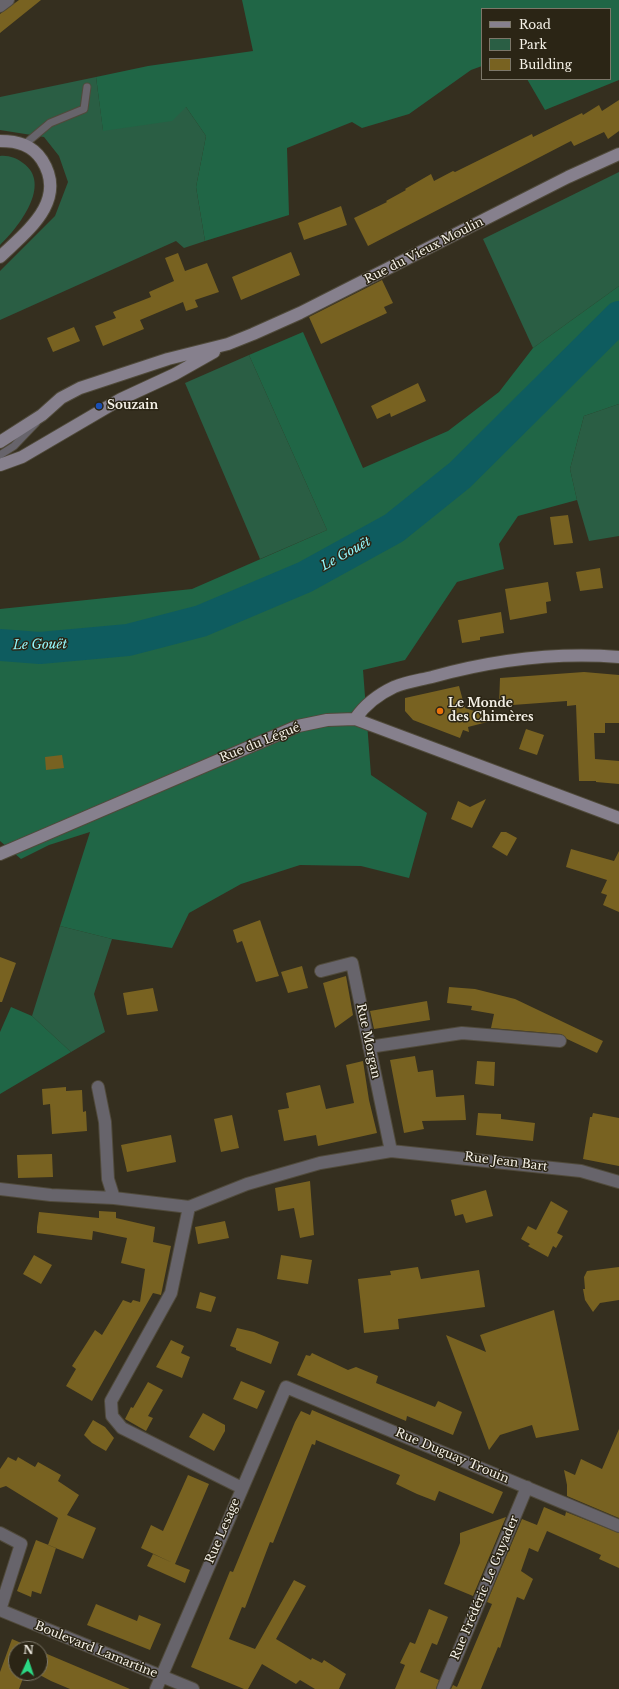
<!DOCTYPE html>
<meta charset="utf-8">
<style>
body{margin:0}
#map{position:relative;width:619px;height:1689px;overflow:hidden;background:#352f1f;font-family:"Libre Baskerville",serif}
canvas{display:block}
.legend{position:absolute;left:481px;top:8px;width:130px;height:72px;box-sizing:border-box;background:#2b2515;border:1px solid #7c7769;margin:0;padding:5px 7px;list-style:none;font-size:12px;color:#f5f1e7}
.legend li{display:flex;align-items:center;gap:8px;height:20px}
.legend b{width:20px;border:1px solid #7c7769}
.north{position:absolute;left:8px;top:1641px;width:40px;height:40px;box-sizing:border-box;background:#2b2515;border:1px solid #7c7769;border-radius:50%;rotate:3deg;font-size:11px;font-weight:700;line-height:16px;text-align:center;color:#f5f1e7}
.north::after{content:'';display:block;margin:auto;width:14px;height:18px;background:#2bd884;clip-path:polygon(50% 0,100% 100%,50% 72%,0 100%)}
</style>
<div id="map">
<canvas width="619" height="1689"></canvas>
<ul class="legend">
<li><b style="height:5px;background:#86808d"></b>Road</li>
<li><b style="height:11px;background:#2a5e44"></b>Park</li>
<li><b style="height:11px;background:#786221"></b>Building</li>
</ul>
<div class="north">N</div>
</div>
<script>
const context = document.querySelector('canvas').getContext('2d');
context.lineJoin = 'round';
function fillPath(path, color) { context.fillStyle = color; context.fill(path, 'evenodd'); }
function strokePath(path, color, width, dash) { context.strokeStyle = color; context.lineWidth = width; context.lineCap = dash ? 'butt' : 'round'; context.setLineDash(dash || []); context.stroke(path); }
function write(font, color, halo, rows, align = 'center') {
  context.font = font + ' "Libre Baskerville",serif'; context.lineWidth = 3; context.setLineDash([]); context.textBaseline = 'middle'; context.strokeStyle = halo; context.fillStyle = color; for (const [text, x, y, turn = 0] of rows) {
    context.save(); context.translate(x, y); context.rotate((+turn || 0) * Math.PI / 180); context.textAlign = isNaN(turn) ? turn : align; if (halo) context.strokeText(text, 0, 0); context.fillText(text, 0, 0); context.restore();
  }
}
fillPath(new Path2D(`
 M96,77L103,130L186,107L206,136L196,187L205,241L184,248L176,241L0,320V271L55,216L68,182L59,156L44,137L0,130V97Z
 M0,156C8,155 17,158 23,163C53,184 18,228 0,245Z
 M619,172V286L533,348L483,239Z
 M249,355L327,530L260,559L185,383Z
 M619,404V536L589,541L577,500L570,469L584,416Z
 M60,926L112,939L94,994L105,1032L71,1052L32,1016Z`), '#2a5e44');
fillPath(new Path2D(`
 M242,0H619V80L545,110L527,79H610V9H482V66L471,70L409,114L362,128L352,122L287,148L289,215L205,241L196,187L206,136L186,107L172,121L103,131L96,77L148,66L253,51Z
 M619,286V404L584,416L570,469L577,500L518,516L499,544L504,569L457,582L405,660L363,670L371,775L427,813L409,878L361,866L300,865L241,884L189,913L172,948L112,939L60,926L90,832L49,845L21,859L0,841V609L192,589L327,530L249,355L303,332L363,468L448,431L499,392L533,348Z
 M11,1007L32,1016L71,1052L0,1094V1032Z`), '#206646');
strokePath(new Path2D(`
 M0,645L40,648L128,640L201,621L305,577L394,528L460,475L619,317`), '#0e5c5f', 32);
fillPath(new Path2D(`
 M19,0H41L0,33V14Z
 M619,100V131L608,139L604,132L574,146L571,141L368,246L354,218L387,202L386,201L406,190L405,189L431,174L434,181L453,171L455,172L532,134L533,137L582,113L583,115L599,105L602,111Z
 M341,206L347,225L304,240L298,223Z
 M291,252L300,275L241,300L232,277Z
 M178,253L185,271L207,263L219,292L195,300L198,307L186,311L183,302L140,320L144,329L103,346L95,326L116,318L113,312L151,297L149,292L174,281L165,258Z
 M382,280L393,303L384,307L387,313L321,344L309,317Z
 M74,327L80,341L53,352L47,338Z
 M418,383L426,401L391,417L390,413L377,419L371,406Z
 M568,515L573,543L554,545L550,517Z
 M600,568L603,588L580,591L576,572Z
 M548,582L551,601L546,602L547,613L510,620L505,589Z
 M501,612L504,633L480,637V640L462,643L458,620Z
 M584,672L619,675V723H605V733H594L595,759L619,761V784L596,782V781H579L576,705L567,706V701L499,706L500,678Z
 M459,686L465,708L499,719L468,727L469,732L463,730L460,738L413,720L405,711V698Z
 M526,729L544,735L537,755L519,749Z
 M62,755L64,768L46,770L45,757Z
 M486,799L472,828L451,819L458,801L470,807Z
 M501,832H506L517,838L507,856L492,847Z
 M571,849L614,861L619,851V912L603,905L607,895L601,893L607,880L566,867Z
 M260,920L279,976L256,982L242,941L237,943L233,930Z
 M0,957L16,963L2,1002H0Z
 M302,966L308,988L288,993L281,972Z
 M346,976L353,1015L335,1028L323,983Z
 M449,987L475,989L515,999L603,1041L597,1053L567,1039L561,1034L491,1028L494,1014L471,1010L472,1006L447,1003Z
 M153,988L158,1011L127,1015L123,993Z
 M427,1001L430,1020L374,1029L370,1011Z
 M415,1056L418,1072L433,1070L436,1097L464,1095L466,1120L422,1121L424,1129L404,1133L390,1060Z
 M363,1061L369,1100L377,1133L318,1146L316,1135L284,1141L278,1110L289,1108L286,1093L320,1085L326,1109L354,1103L346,1065Z
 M477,1061L495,1062L494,1086L475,1084Z
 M66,1087V1091L82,1090L83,1112L86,1111L87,1131L52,1134L50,1104L43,1105L42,1089Z
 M478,1113L501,1114V1119L535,1123L533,1141L476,1135Z
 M593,1113L619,1118V1166L583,1159L590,1117H592Z
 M232,1115L239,1148L221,1152L214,1119Z
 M171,1135L176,1162L127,1172L121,1145Z
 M52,1154L53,1177L18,1178L17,1155Z
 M310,1181L314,1235L300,1238L294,1208L278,1211L275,1188Z
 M486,1190L493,1216L466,1223L463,1214L455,1216L451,1200Z
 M551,1201L568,1211L557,1233L563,1236L556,1248L553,1246L548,1257L528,1246L530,1244L521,1239L528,1226L536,1230Z
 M99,1211L116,1212V1218L155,1227L153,1242L171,1246L161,1295L153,1293L92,1401L66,1386L76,1369L72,1366L95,1330L102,1335L123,1300L131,1303L133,1300L140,1302L145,1269L121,1263L127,1238L93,1231L92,1240L37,1233V1227L39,1212L99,1218Z
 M225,1221L229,1238L198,1244L195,1227Z
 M34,1255L52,1265L41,1284L23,1274Z
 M281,1255L312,1260L308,1284L277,1279Z
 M418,1267L421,1279L479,1270L485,1307L398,1319L399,1329L364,1333L358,1279L391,1275L390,1271Z
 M619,1267V1300L600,1303L593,1312L585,1300L583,1289H585L584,1277L587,1271Z
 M200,1292L216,1297L211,1312L196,1308Z
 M554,1310L579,1430L536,1438L532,1425L500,1435L489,1450L446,1335L486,1352L480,1335Z
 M237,1328L254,1332L279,1342L271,1364L236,1350V1348L230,1346Z
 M171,1340L184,1346L181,1353L190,1357L182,1378L156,1367Z
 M312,1353L348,1370L356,1367L378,1376L376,1383L435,1407L438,1401L462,1412L453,1435L407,1416L406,1421L297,1375L306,1355L310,1356Z
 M241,1381L265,1391L257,1409L233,1399Z
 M148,1382L163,1390L148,1416L153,1418L146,1431L125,1419L131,1407L133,1408Z
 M312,1410L503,1492L493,1514L439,1491L435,1501L417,1494L396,1484L400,1475L316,1440L315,1445L312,1444L273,1543L270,1542L245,1608L242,1607L229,1639L255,1649L294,1580L306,1586L276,1639L311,1660L312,1658L322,1663L324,1660L346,1674L339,1689H315L300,1680L296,1684L262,1664L248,1689H244L191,1667L230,1571L233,1572L295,1422L301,1411L310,1415Z
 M203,1413L225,1425V1431L214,1451L189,1437Z
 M93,1420L105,1427L114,1438L106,1451L92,1443L84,1435Z
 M619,1429V1518L567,1496V1485L564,1470L575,1475L581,1459L602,1469Z
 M8,1457L16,1461L18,1457L35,1467L38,1462L61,1475L58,1481L79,1495L67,1515L96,1528L83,1559L48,1545L58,1518L6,1486L0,1488V1469Z
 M188,1475L209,1484L175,1564L190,1570L185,1583L147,1566L153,1554L173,1563L141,1548L151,1525L163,1531Z
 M544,1507L565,1516L566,1512L619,1533V1568L599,1559L601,1555L547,1531L538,1552L529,1548L521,1571L533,1579L524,1600L517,1597L500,1648L498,1647L481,1689H451L453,1685L457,1687L492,1604L487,1602L522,1519L537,1525Z
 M506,1517L473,1596L444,1584L460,1543V1533Z
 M36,1540L56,1548L41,1594L32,1591L31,1597L17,1591Z
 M96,1604L137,1621L139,1615L161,1624L150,1650L87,1625Z
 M429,1609L448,1617L437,1645L432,1643L420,1672L439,1680L436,1689H395L405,1665L400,1663L410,1642L415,1644Z
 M12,1639L35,1649H16V1673H25L19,1689H0V1672Z
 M40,1651L130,1689H70L51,1681L36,1673H40Z`), '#786221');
const lane = new Path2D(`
 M25,144L50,123L84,109L87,87
 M0,455L14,446L36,423`);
const street = new Path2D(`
 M0,6L8,0
 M321,971L352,963L391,1151
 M369,1047L462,1033L560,1041
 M98,1087L105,1122L108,1179L114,1198
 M0,1189L51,1195L114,1198L189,1207L247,1184L320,1163L391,1151L581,1171L619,1182
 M189,1207L171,1293L111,1401L112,1416L122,1428L242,1488
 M0,1533L21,1544L0,1610
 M0,1610L193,1689
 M156,1689L286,1387L619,1526
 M443,1689L527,1487`);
const secondary = new Path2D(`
 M0,141C18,141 32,145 42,160C68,201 27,231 0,257
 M0,442L42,415L61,398L80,388L168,359L228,344L253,334L300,313L568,177L619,154
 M0,465L22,457L121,399L175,374L214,352
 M355,719C364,706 379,694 394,687C406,682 420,680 432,677C493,660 556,652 619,657
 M0,854L298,726L327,720L355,719L619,818`);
strokePath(lane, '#504a3b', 9);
strokePath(street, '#504a3b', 14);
strokePath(secondary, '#504a3b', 14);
strokePath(lane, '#67646b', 7);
strokePath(street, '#67646b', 12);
strokePath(secondary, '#86808d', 12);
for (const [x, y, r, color] of [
 [99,406,4,"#1a4fb4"],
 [440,711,4,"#e8710a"]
]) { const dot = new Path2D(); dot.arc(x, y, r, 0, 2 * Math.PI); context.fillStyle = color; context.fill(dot); strokePath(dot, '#2b2515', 1.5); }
write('12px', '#f5f1e7', '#2b2515', [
 ["Rue du Vieux Moulin",424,251,-27],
 ["Rue du Légué",260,743,-22],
 ["Rue Morgan",368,1041,78],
 ["Rue Jean Bart",506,1162,7],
 ["Rue Duguay Trouin",452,1456,23],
 ["Rue Lesage",223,1531,-67],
 ["Rue Frédéric Le Guyader",485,1588,-67],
 ["Boulevard Lamartine",96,1650,22]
]);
write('bold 12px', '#f5f1e7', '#2b2515', [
 ["Souzain",107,406],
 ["Le Monde",448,704],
 ["des Chimères",448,718]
], 'left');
write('italic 13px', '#93f6fa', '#2b2515', [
 ["Le Gouët",346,554,-29],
 ["Le Gouët",40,645,-1]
]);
</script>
